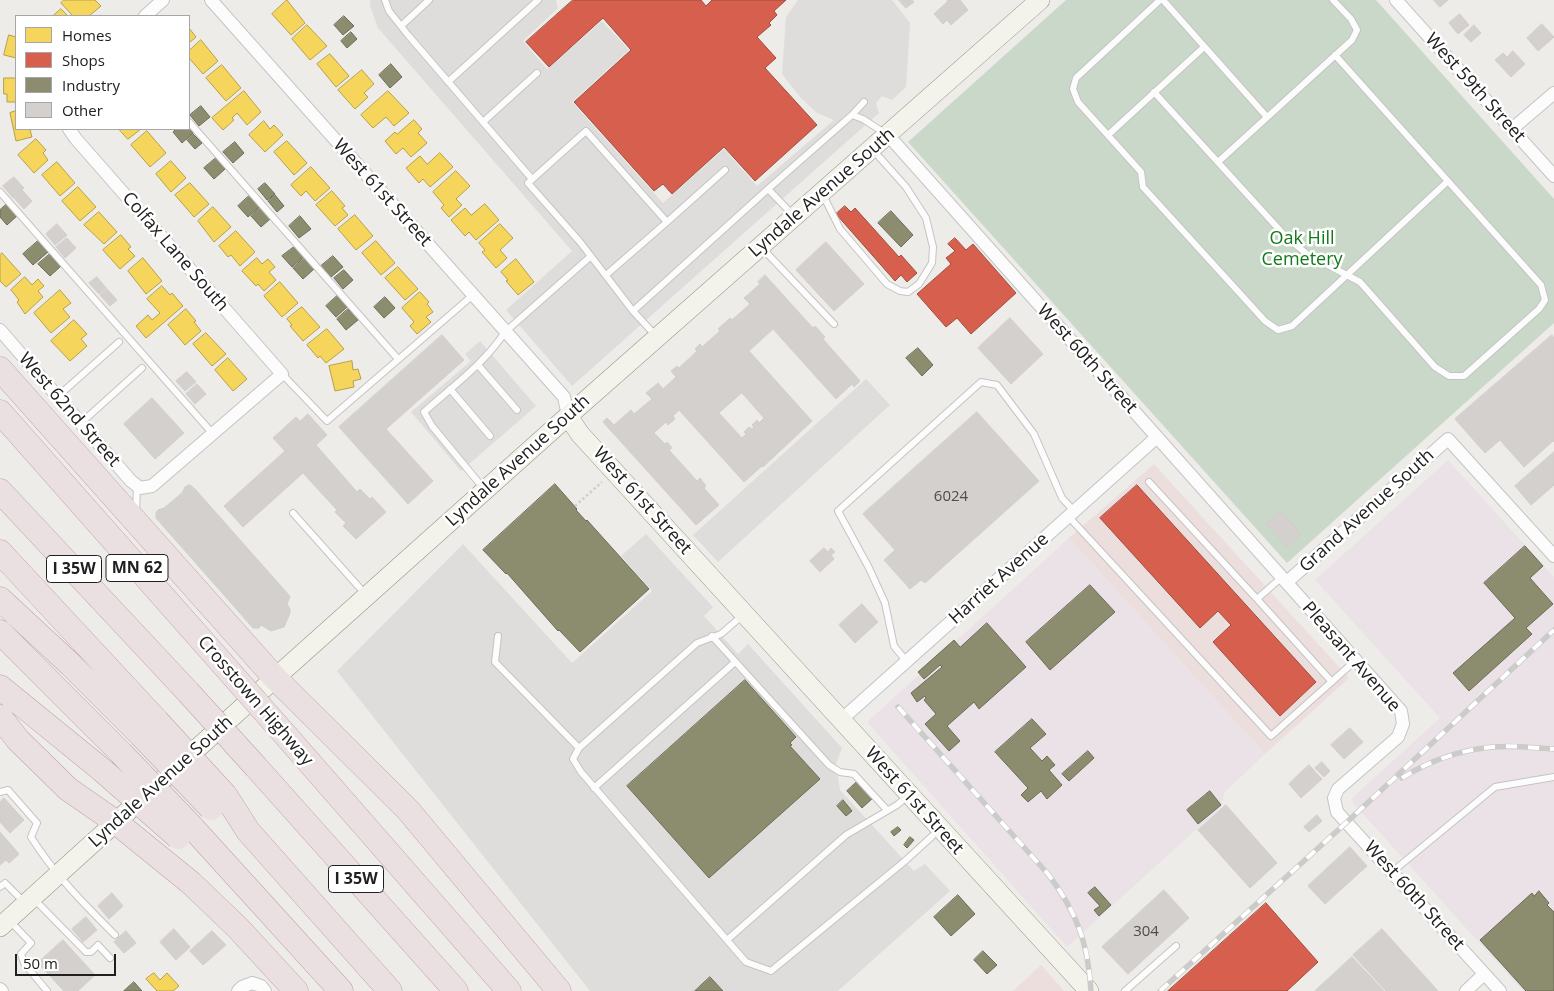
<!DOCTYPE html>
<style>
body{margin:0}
#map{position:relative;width:1554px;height:991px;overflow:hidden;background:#eeece9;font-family:"Open Sans",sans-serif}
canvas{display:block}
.legend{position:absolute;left:15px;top:15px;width:175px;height:115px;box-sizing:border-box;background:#fff;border:1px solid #a6a6a6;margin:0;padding:6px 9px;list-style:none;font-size:15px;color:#202020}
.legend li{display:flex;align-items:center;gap:10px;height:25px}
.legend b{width:25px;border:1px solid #a6a6a6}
.scale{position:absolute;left:15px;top:954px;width:101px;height:22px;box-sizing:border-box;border:2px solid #202020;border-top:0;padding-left:6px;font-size:15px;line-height:18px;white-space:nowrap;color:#202020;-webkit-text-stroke:4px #fff;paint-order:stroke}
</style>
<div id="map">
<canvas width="1554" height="991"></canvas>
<ul class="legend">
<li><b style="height:14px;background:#f6d55c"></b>Homes</li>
<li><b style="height:14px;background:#d6604d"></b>Shops</li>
<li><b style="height:14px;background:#8c8c6e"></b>Industry</li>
<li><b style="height:14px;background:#d3d0ce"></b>Other</li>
</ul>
<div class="scale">50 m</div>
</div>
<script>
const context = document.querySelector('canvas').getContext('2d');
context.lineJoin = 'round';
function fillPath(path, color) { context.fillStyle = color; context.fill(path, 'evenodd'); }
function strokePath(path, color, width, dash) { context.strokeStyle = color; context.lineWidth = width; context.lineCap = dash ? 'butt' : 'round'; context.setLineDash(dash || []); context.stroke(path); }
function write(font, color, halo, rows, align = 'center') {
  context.font = font + ' "Open Sans",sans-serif'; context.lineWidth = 5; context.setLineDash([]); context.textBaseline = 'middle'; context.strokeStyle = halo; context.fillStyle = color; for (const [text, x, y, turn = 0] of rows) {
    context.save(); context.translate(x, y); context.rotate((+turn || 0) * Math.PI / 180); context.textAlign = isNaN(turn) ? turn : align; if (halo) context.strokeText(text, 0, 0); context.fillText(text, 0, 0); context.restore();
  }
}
fillPath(new Path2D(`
 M1154,464L1349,678L1265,754L1069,538Z
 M1041,965L1064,991H1013Z`), '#ebdedc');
fillPath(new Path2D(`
 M1448,460L1554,577V991H1523L1353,803L1352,798L1440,718L1315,580Z
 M1069,538L1265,754L1225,792L1221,807L1067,947L867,722Z`), '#ebe2e7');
fillPath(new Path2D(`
 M1066,0H1376L1554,199V323L1287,563L908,142Z`), '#c9d8c9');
fillPath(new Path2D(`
 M370,0H556L558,8L523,41L547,69L602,21L629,50L572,102L663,203L724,149L757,186L834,120L817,113L801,98L782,74L786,17L798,0H892L910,23L906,87L892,100L882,96L876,103L879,113L572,386L506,310L572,251L378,28L370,6Z
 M480,341L536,406L461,471L411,412L471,361L465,354Z
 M866,379L890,405L718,562L693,535Z
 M646,534L713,607L704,616L738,654L748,644L842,748L836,764L840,790L914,871L925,864L950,891L838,991H723L710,977L695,991H590L337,671L463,544L572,663L652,591L621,556ZM745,680L796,738L790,743L792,745L709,878L627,786Z`), '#dedddc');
const homes = new Path2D(`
 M64,0H95L101,6L89,16H73L61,3Z
 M287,0L305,23L291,35L272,14Z
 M61,9L68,16H53Z
 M307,25L327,46L310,60L292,39Z
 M189,28L196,37L189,43Z
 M9,35L16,37V58L4,55Z
 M201,40L218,61L203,74L189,58V51Z
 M330,54L349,76L336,87L317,64Z
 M222,65L241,88L226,101L206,78Z
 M362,70L374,84L364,93L368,97L355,109L338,90Z
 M4,78H16V102H7V94H4Z
 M244,91L261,112L247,125L237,113L232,118L234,120L223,130L212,118Z
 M388,91L409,113L394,126L386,117L373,128L361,115Z
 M16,111V129H34L30,130L32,137L16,141L10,113Z
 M414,120L422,129L418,133L427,143L411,157L403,148L396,154L385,141L395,132L397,134Z
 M264,121L270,129L274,125L283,135L265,152L249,135Z
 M119,129H141L128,139Z
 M147,131L166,153L150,167L131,145Z
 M36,139L46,150L43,153L48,160L34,173L18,155Z
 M287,141L307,163L294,175L274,152Z
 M440,153L453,167L430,187L423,179L419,183L406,168L420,156L427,164Z
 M171,161L186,178L171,192L156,174Z
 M57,162L75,183L60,196L42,175Z
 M311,167L330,188L315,201L306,191L301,196L291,185Z
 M456,171L470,186L456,199L462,205L449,217L441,208L444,205L433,192Z
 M190,183L209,204L194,217L175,195Z
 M78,187L96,207L80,221L62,201Z
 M332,191L345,206L342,208L348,215L335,226L316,205Z
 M485,204L499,220L476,240L469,232L465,236L451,220L465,208L471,215Z
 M213,207L231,227L214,242L198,221Z
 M99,212L117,232L104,244L84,225Z
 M355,215L373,236L356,250L338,229Z
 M500,224L513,238L500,250L507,258L496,268L482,252L485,250L479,243Z
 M236,231L255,252L240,266L231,255L228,257L219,246Z
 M121,235L131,247L128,249L135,256L120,269L103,250Z
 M376,241L395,263L381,275L362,253Z
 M2,253L21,274L6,287L0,281V255Z
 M143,258L162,281L146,294L128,271Z
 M257,258L262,264L268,259L275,267L269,272L276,280L264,291L258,284L256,286L242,271Z
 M516,259L534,282L518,295L506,281L508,280L501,272Z
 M398,267L418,289L405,300L385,278Z
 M25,277L32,285L38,279L44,286L38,291L43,297L25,314L17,302L19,300L11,290Z
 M280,282L298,303L282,317L264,296Z
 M162,286L170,295L172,293L183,306L146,338L136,326L148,315L152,320L160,313L147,299Z
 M60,290L71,303L63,309L70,317L51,333L34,313Z
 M420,292L429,302L427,304L433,312L426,317L431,322L417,334L410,326L414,322L402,308Z
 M302,307L320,327L303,341L290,326L292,325L287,319Z
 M186,309L196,321L194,322L201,331L185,345L168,325Z
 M74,320L87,334L81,339L87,346L70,361L51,341Z
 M327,329L344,349L326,363L320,356L318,358L307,345Z
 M206,333L226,354L212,366L193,344Z
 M228,358L247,379L233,391L215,370Z
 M352,361L353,370L358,369L361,379L353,381L354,387L335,391L329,366Z
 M154,973L160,980L167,973L179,986L173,991H157L146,979Z`);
fillPath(homes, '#f6d55c');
strokePath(homes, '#b69f4a', 1);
const shops = new Path2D(`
 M573,0H701L706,6L712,0H786L774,11L777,15L769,23L771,25L757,37L776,58L765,68L817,125L755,181L724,147L672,194L663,184L654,191L574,102L631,50L603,18L549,67L526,42Z
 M845,206L851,212L855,208L899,257L901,255L917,273L907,282L901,275L895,281L836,214Z
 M955,238L966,250L973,244L1016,293L971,334L957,318L946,327L917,294L951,264L946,258L955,251L948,244Z
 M1137,485L1316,682L1280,716L1213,642L1231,625L1218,611L1200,628L1100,518Z
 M1266,903L1318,962L1287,991H1168Z`);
fillPath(shops, '#d6604d');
strokePath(shops, '#9f4d40', 1);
const industry = new Path2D(`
 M344,16L354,26L343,35L334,25Z
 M351,32L357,39L347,48L341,41Z
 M391,64L402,77L390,88L379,75Z
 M201,106L210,117L199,126L190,115Z
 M189,128L193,133L182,143L173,132L176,129Z
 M193,134L202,143L195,149L187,140Z
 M235,142L244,153L233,163L223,152Z
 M216,158L225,169L214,179L204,168Z
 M265,183L275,194L267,200L258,189Z
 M275,195L284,206L277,212L268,201Z
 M249,196L259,207L248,217L238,206Z
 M7,204L18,215L7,225L0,217V210Z
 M260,208L270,219L261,227L251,216Z
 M891,211L913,235L901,247L878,223Z
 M300,216L311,229L299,238L289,226Z
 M38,241L48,252L33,265L23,254Z
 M294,247L303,257L292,267L282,256Z
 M50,254L61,266L50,276L38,264Z
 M333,256L343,267L331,277L321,266Z
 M304,258L314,269L303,279L293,268Z
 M344,270L353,280L343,289L334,278Z
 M337,296L347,307L336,317L326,306Z
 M385,297L395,308L384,318L374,307Z
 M348,309L358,320L346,330L337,319Z
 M918,348L933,365L922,376L906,358Z
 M555,484L577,509L576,510L586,521L587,520L649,589L580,652L559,630L558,631L507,573L506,574L483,550Z
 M1525,546L1543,566L1530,578L1553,604L1526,628L1532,634L1469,691L1453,673L1515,618L1484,583Z
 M1090,585L1115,612L1050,670L1026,642Z
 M987,623L1026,667L979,709L974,702L947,726L960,741L949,751L925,724L936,714L924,700L926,698L925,696L917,702L911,693L942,667L940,665L924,679L918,672L954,640L960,647Z
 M745,680L796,737L790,743L792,745L790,746L820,779L709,878L627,786Z
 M1032,719L1046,734L1030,748L1042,761L1047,756L1055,765L1049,770L1062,785L1047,799L1041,791L1028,802L1021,795L1028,788L995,752Z
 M1088,751L1094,758L1069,781L1062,774Z
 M859,780L874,797L862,808L847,791Z
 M1210,791L1221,805L1198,824L1187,810Z
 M843,800L852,811L846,816L837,806Z
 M898,827L901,830L894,836L891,832Z
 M910,837L914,840L907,848L904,845Z
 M1095,887L1111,905L1099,916L1094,910L1100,906L1088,893Z
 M1539,891L1549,903L1547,905L1554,912V991H1526L1480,940L1532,893L1534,896Z
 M958,895L975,914L951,936L934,917Z
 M983,951L997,965L987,974L974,960Z
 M710,977L723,991H695Z
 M134,982L142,991H124Z`);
fillPath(industry, '#8c8c6e');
strokePath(industry, '#6c6c57', 1);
const building = new Path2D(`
 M899,0H912L914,2L906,8Z
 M947,0H960L968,10L951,25L947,20L943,24L934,14L948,1Z
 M1434,0H1448L1440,7Z
 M1460,14L1469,25L1458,34L1449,23Z
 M1542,24L1554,37L1538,51L1527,38Z
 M1474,25L1481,33L1471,42L1464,35Z
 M1513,51L1525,64L1511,77L1495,60L1503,53L1507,57Z
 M14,177L24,188L13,198L3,186Z
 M22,190L32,201L24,209L14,198Z
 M57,224L67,235L55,245L46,234Z
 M67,238L76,248L65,258L56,247Z
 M826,242L864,284L834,311L796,270Z
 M765,275L813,328L815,326L825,337L823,339L860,381L854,387L852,384L836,399L773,329L749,351L812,421L763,467L762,466L744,482L679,410L673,416L675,419L668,425L666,422L654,433L665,444L667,442L672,448L669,450L697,481L700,478L706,486L704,488L719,505L696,525L603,422L607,418L614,425L631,410L634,414L652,399L646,393L658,383L663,389L676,377L671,371L677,366L679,368L697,351L695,349L700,344L702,347L720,331L718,329L730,318L732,320L750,304L744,298L760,284L758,282ZM742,393L764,418L759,423L757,420L752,425L754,427L752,429L749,427L744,432L746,434L742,438L719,413Z
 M97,277L106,288L99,294L89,283Z
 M107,289L117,300L110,306L100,295Z
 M1010,318L1043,354L1011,384L978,348Z
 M442,335L464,360L386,429L433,481L408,504L339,427Z
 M1552,335L1554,338V442L1553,441L1524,467L1500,440L1485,453L1455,419Z
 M187,372L196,382L185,391L176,381Z
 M197,384L206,394L195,404L186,394Z
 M152,398L184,433L155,459L124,424Z
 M977,412L1039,481L925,583L921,580L910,589L884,560L895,550L863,514Z
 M308,414L327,435L316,445L357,492L360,489L370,499L372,497L386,512L356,539L343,526L346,523L335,512L337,510L303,473L243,527L224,506L285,451L273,438L296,417L300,421Z
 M1554,452V485L1531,505L1515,486Z
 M190,485L195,489L288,594L290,597L287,604L290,609V613L284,627L271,631L261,625L259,628H253L156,518V513L158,510L164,508L182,493L185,487Z
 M1281,511L1301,534L1287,547L1266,524Z
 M824,548L828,552L831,548L835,552L831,555L834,559L820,572L810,561Z
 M862,604L878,622L855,643L839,625Z
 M1350,728L1363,742L1344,759L1331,745Z
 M1322,762L1330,771L1324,777L1315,768Z
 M1309,765L1322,779L1301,798L1289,784Z
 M4,798L24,820L10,833L0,822V802Z
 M1226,805L1277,863L1250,888L1198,830Z
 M1317,815L1322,821L1309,832L1304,827Z
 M0,832L19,854L9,863L6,860L0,865Z
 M1350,847L1367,866L1325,904L1308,886Z
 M1164,890L1189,918L1128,974L1102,947Z
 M112,893L123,906L109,919L98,906Z
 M86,917L97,930L83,942L72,929Z
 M174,929L190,947L176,960L160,942Z
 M1382,929L1438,991H1386L1353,955Z
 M126,931L136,943L124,953L114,942Z
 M212,931L226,945L203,965L190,951Z
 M63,940L95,975L78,991H64L38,963Z
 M1352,957L1384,991H1315Z`);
fillPath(building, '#d3d0ce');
strokePath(building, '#d1ceca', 1);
const lane = new Path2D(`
 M385,0L389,11L408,35L532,179
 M1160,0L1076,78L1073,89L1078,102L1141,172L1143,187L1265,321L1278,330L1292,326L1448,181
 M1163,0L1267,117
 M401,26L429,0
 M448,82L538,0
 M1154,92L1286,237L1307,254L1360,282L1435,367L1449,376H1464L1539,309L1545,300L1541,285L1335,55
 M852,115L863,119L886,134
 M189,122L398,359
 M483,122L537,73
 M1108,135L1204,47
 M1218,162L1352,40L1357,30L1351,19L1333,0
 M768,189L793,215
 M0,192L213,434
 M822,193L840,229L887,284L900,291L908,292L919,284L932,263L933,247L926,218L906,187L873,150
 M762,248L834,324
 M606,275L667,222
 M633,311L768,189L852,115L864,102
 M656,336L633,311L580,242L528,183L586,131L667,222L725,170
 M478,365L517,410
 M282,374L327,421L473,295
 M450,389L490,436
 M57,397L119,342
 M81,423L142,368
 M1149,482L1257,599
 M484,489L432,426L424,412C452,387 484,364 505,332L591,256
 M136,513L137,486
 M293,513L366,595
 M1068,516L1271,736L1356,660
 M1282,577L1257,599L1332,682
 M743,615L721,634L697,643L579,748L573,759L581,772L746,962L771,971L905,861L940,829
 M498,636L495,662L579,748
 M712,636L829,765L840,772L854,774L887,810
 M907,662L894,646L885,603L869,568L838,511L981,382L997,385L1034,434L1062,498L1074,511
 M594,788L735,662
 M0,792L8,790L37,823L31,837C54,874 84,904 115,935
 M1392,872L1495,787L1554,777
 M0,887L5,883L24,902
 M33,898L86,952H91L98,945L110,958
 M9,920L31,943L21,954L24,963L47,991
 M727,940L846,835L897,805L908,796
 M1125,991L1176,946`);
const street = new Path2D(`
 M211,0L564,397L568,416
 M1396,0L1554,176
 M145,16L163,0
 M1512,129L1554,93
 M888,135L1401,711L1403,724L1398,737L1338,789L1334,798L1337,812L1500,991
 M0,330L131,481L140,488L152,486L282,374L76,139L69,129
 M1287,582L1448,439L1554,556
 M841,720L1157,437
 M0,989L2,991
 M238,991L242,987L252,983L261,986L265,991
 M1466,991L1484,974`);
const secondary = new Path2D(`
 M568,416L580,434L1089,991
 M0,927L275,678L568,416L1040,0`);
const highway = new Path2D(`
 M0,369L275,678L408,810L559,991
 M0,412L221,662
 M0,491L188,692
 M0,552L157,721
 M0,599L70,664L141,735
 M0,632L121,753
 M0,687L102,770
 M0,717L18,740L68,789L117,823L191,883L238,928L296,991
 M288,738L509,991
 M256,767L456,991
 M225,795L248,831L390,991
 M191,826L341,991`);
strokePath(lane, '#c5c4c3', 8);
strokePath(street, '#c5c4c3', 14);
strokePath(secondary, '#959782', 20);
strokePath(highway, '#c2a2ab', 25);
strokePath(new Path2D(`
 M575,506L602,482`), '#d7cac8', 2.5, [2.5, 2.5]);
strokePath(lane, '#fcfcfc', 6);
strokePath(street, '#fcfcfc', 12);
strokePath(secondary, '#f3f3ec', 19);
strokePath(highway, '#ebe0e1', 24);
const rail = new Path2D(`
 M898,707L1048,874C1077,913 1088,942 1091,991
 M1402,778C1429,761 1460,750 1492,747C1513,745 1534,748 1554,749
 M1160,991L1347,822L1554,630`);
strokePath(rail, '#cbcbca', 5.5);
strokePath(rail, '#fff', 4, [11]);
const highwayBridge = new Path2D(`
 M221,662L288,738
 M188,692L256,767
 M157,721L225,795
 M141,735L211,808
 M121,753L191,826
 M102,770L178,837`);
strokePath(highwayBridge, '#c2a2ab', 25, []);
strokePath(highwayBridge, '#ebe0e1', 24);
write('15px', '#4d4c4c', null, [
 ["6024",951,497],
 ["304",1146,932]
]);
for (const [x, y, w] of [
 [137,568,62],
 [74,569,55],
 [356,879,55]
]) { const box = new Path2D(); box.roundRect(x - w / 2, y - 13.5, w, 27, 4); context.fillStyle = '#fff'; context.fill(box); strokePath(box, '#202020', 1); }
write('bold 16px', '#202020', null, [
 ["MN 62",137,568],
 ["I 35W",74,569],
 ["I 35W",356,879]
]);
write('18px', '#202020', '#fff', [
 ["West 59th Street",1475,88,48],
 ["West 61st Street",382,193,48],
 ["Lyndale Avenue South",822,193,-41],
 ["Colfax Lane South",175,252,49],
 ["West 60th Street",1087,359,48],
 ["West 62nd Street",69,410,49],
 ["Lyndale Avenue South",518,461,-42],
 ["West 61st Street",642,501,48],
 ["Grand Avenue South",1367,511,-42],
 ["Harriet Avenue",999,579,-42],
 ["Pleasant Avenue",1351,657,49],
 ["Crosstown Highway",255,701,49],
 ["Lyndale Avenue South",161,782,-42],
 ["West 61st Street",914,801,48],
 ["West 60th Street",1414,896,48]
]);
write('18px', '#127a1a', '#fff', [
 ["Oak Hill",1302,239],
 ["Cemetery",1302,260]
]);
</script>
